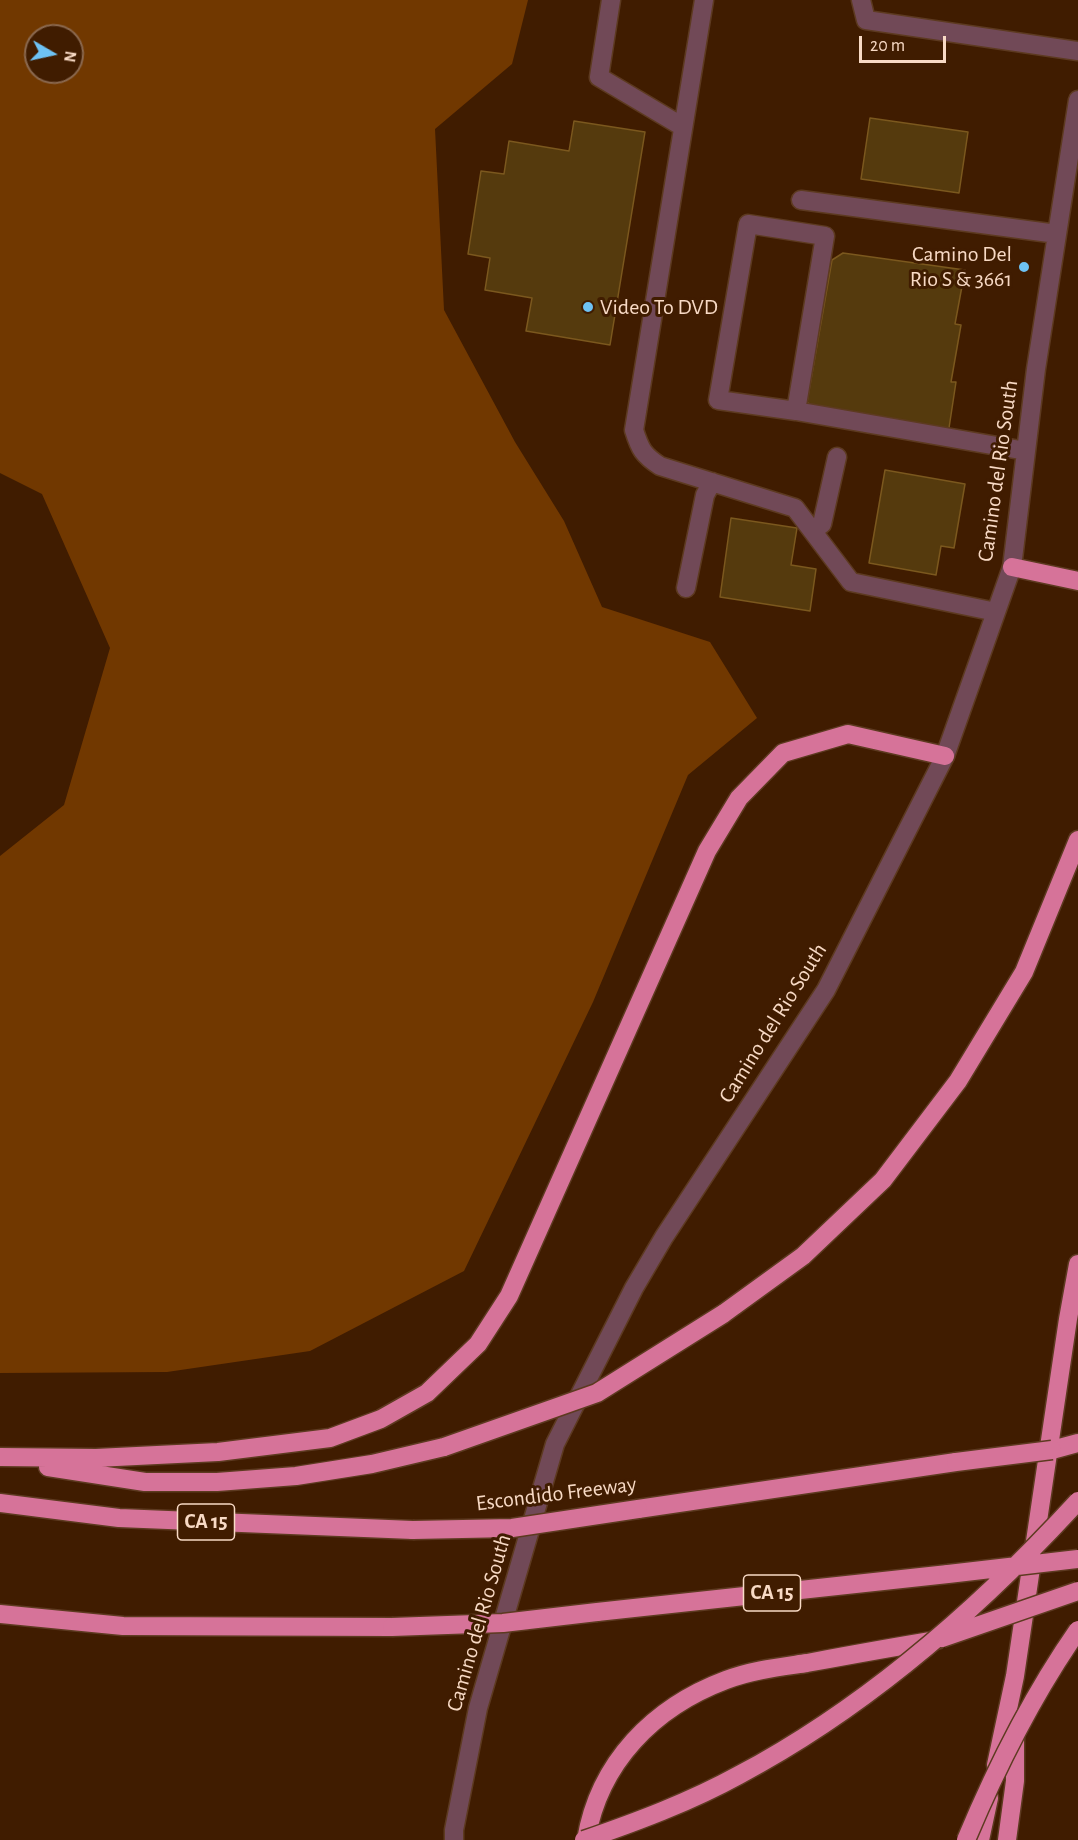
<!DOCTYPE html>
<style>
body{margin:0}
#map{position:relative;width:1078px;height:1840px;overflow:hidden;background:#401c00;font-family:"Alegreya Sans",sans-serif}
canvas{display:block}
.north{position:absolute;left:24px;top:24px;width:60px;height:60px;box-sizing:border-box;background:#401c00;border:2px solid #8a684f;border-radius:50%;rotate:99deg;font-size:16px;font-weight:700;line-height:24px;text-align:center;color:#f8dac5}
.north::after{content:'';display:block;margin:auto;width:21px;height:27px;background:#6ec2f3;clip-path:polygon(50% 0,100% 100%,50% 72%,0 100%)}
.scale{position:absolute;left:859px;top:36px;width:87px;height:27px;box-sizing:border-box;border:3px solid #f8dac5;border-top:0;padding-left:8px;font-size:18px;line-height:21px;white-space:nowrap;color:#f8dac5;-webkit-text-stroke:4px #401c00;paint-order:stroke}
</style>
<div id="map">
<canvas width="1078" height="1840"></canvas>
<div class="north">N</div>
<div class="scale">20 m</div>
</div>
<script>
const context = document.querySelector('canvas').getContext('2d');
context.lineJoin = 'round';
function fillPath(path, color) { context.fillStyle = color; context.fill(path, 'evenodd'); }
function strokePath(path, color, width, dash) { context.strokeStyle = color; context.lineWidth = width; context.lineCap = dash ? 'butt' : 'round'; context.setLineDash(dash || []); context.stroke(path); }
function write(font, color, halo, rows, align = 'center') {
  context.font = font + ' "Alegreya Sans",sans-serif'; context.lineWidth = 6; context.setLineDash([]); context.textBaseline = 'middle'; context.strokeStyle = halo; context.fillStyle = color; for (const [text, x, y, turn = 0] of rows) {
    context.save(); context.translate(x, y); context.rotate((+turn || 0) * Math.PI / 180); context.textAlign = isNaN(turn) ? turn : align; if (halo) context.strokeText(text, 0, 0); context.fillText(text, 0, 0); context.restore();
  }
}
fillPath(new Path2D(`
 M0,0H528L512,64L435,129L444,310L515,442L564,521L602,607L710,642L757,718L688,775L593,1002L464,1271L310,1351L167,1372L0,1373V856L64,805L110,648L42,494L0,473ZM36,36H72V72H36Z`), '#713800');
const building = new Path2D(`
 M870,118L968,132L959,193L861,179Z
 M574,121L645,132L610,345L526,331L532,298L485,290L490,258L468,254L481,171L504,174L509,141L569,151Z
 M843,253L965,270L955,324L961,325L951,382H956L949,428L945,431L817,412L807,402L832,260Z
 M885,470L965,484L954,548L941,546L936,575L869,563Z
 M731,518L797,528L791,565L816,569L810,611L720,597Z`);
fillPath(building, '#553a0d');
strokePath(building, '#7b581e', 1.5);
const minor = new Path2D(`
 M611,0L599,77L683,127
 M704,0L634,430C640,449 643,455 660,466L795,508L851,582L996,612
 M861,0L866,20L1078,51
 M801,200L1057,234
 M796,411L825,236L748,224L718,400L796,411L1026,451
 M813,531L822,524L837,457
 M686,588L705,495L712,482
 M454,1840V1830L478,1708L555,1444L634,1288L664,1237L826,990L945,756L1012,567L1036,369L1078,100`);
const highway = new Path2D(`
 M1012,567L1078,581
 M723,1314L803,1256L883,1180L958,1081L1024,972L1078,840
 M1052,1450L1078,1443
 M0,1457L96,1458L218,1452L330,1438L381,1419L427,1393L478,1344L509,1296L707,851L739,798L783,753L848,734L945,756
 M48,1467L145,1482H217L296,1476L372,1464L444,1447
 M0,1503L119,1518L413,1530
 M638,1509L956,1462
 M597,1612L948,1574
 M0,1614L123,1626L392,1627
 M996,1765L1015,1676L1068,1319L1078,1264
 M586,1840C599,1762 654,1707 726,1680C752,1670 780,1667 807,1663C850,1655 894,1647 937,1640
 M980,1840L989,1798
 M1007,1840L1015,1781V1731`);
strokePath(minor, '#5d3a20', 21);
strokePath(highway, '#5d3a20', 21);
strokePath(minor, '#714957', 18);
strokePath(highway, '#d67399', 18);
const highwayBridge = new Path2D(`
 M444,1447L597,1393L723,1314
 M956,1462L1052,1450
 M413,1530L512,1528L638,1509
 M948,1574L1078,1559
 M392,1627L503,1623L597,1612
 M942,1638L1078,1591
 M584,1840C636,1822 690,1802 739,1775C867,1707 980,1608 1078,1501
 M966,1840C997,1766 1032,1696 1078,1630`);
strokePath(highwayBridge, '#5d3a20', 21, []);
strokePath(highwayBridge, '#d67399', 18);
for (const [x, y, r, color] of [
 [1024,267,6,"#6ec2f3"],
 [588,307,6,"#6ec2f3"]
]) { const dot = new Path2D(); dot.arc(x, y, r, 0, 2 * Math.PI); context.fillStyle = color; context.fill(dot); strokePath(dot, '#401c00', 2); }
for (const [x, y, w] of [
 [206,1522,57],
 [772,1593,57]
]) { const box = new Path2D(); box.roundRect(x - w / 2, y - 18, w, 36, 4.5); context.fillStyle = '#401c00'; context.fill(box); strokePath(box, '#f8dac5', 1.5); }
write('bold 21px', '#f8dac5', null, [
 ["CA 15",206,1522],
 ["CA 15",772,1593]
]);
write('22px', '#f8dac5', '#401c00', [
 ["Camino Del",1012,254],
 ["Rio S & 3661",1012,279],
 ["Video To DVD",600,307,"left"]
], 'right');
write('22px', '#f8dac5', '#401c00', [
 ["Camino del Rio South",998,471,-82],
 ["Camino del Rio South",773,1023,-58],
 ["Escondido Freeway",556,1494,-7],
 ["Camino del Rio South",479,1623,-74]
]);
</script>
